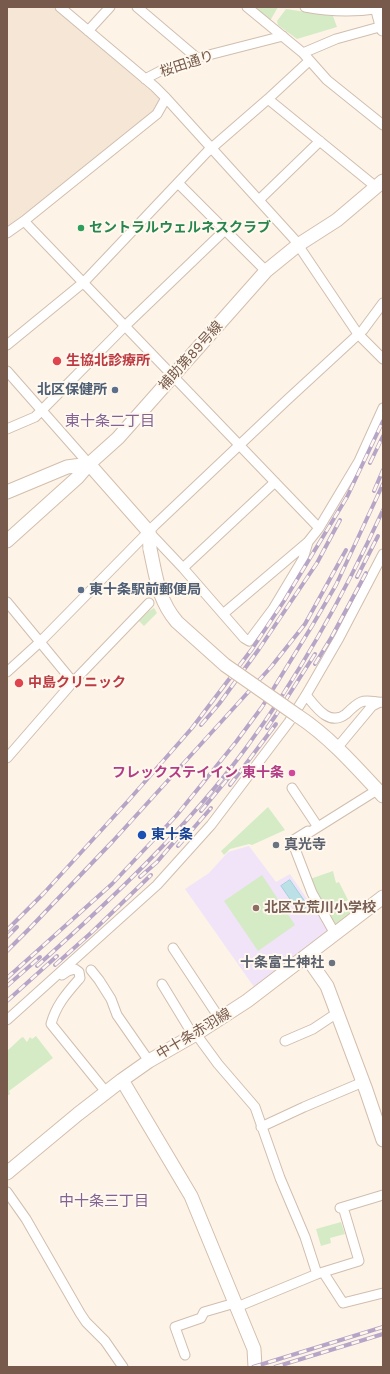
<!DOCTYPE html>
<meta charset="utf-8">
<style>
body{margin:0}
#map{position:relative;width:390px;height:1374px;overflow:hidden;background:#fdf4e7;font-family:"Work Sans",sans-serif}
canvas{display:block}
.frame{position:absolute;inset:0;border:8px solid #775a4b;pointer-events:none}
</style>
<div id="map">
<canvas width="390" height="1374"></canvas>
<div class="frame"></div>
</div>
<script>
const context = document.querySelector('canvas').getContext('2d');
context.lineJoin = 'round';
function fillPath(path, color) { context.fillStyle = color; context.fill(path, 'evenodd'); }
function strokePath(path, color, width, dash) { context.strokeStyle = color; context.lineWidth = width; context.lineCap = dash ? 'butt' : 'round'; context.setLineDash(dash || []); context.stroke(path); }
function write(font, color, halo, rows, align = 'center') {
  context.font = font + ' "Work Sans","Noto Sans JP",sans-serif'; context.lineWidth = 4; context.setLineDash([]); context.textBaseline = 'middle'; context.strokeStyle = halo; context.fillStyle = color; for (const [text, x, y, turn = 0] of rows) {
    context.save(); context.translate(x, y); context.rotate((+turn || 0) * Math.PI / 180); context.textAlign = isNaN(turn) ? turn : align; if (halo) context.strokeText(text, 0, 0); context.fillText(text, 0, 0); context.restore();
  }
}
fillPath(new Path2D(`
 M7,7H53L160,99L154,110L74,176L7,227Z`), '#f5e6d5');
fillPath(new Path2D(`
 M249,846L276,882L290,874L327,928L328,932L254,987L185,889L209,873L228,852Z`), '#f1e4f9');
fillPath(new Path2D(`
 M252,7H278L270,21Z
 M286,9L333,16L337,27L297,39L278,25L277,21Z
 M154,608L157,613L144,626L139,621L149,611Z
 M268,807L285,830L252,845L249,844L230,849L224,855L221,851Z
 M333,871L336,883L339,882L348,900L345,902L347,907L352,914L336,927H333L310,879Z
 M262,875L295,925L258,951L224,901Z
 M36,1036L53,1058L9,1091L10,1094L7,1096V1051L21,1038L23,1037L27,1042L30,1037L32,1039Z
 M341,1222L345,1234L330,1238L331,1243L321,1246L316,1229Z`), '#d5ebc5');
const water = new Path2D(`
 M290,880L308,906L299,912L281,886Z`);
fillPath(water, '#bbe1e7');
strokePath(water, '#a1d1d9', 1);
const street = new Path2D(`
 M137,7L197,58
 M247,7L303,53L327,80L383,125
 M305,7C331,12 357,12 383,8
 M88,31L110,7
 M303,53L336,39L383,26
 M145,79L166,68L197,58L283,36
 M166,98L294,239L358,334L383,359
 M268,99L376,187
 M178,183L266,271
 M259,200L320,141
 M24,221L319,528
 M7,233L24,221L157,114L166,98L155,87L60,7
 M7,345L84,282L207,152L268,99L309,61
 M7,371L89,464
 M7,429L35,417L42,410L125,326L225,230
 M149,532L183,568L244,638L249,641L273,609L303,559L308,542L319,528L359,461L383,408
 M183,568L275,482
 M7,602L73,682
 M223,614L308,542
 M7,672L40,642L155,525L287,400L363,330L383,303
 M306,695C316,707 329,727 346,714C350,710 356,704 361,702C368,699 376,703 383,702
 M337,748L372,706L378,703
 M7,758L73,682L149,603
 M292,788L318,827
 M335,934L312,893L292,841L308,831L310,832L377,790
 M173,948L220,1019
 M91,970L99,980L111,999L117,1015L149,1061
 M62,975L68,971L75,969L79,972L80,978C67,993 56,1005 51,1024L106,1092
 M162,984L193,1035
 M7,1020L157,885L211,825L289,722L306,695L339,638L383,554
 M196,1034L218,1064L255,1107L280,1178L305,1237L317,1274
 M285,1041L313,1029L337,1013
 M261,1127L304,1107L363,1082
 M7,1192L26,1219L80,1313L86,1322L105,1341L123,1367
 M340,1208L383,1195
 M323,1272L343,1303L383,1293
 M237,1307L317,1274L359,1261L343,1207
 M185,1355L175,1327L201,1318L204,1312L235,1303`);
const secondary = new Path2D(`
 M377,7L383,29
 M89,464L149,532L150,549
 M7,492L67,467L89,464
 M7,541L77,478L89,464L118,438L266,271L298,245L337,220L383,181
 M298,716C330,737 357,768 383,796
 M306,956L327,986L366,1090L383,1140
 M122,1080L191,1196L254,1349L255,1367
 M7,1173L78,1114L122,1080L149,1061L196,1034L247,1001L383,897`);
strokePath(street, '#d1beaf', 11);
strokePath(secondary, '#d4bead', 15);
strokePath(street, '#fff', 9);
strokePath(secondary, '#fff', 13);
const rail = new Path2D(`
 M370,463L383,436
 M374,491L383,470
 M357,577L378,536
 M315,664L331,638L366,573
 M201,725L219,704L259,649L317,563L340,520
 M267,728L276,715L315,654
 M230,785L276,724
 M201,811L230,776
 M178,846L211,808
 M140,877L157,862L180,835
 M7,930L44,893L128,801L192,728L252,649L284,601L347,497L383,421
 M7,937L17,927
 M7,951L29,929L113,841L271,667L305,624L346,550
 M55,965L92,932L151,875
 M37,966C112,899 186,829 246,748C300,674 345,593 383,510
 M7,978L112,884L176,816L236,742L262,707L312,626L336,585L383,484
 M7,986L40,957
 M7,1001L57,956
 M253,1367L383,1327
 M275,1367L383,1334`);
strokePath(rail, '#b7a5c7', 4);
strokePath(rail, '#fff8ee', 2.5, [8]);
const secondaryBridge = new Path2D(`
 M150,549C156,576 158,600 177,622L225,665L298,716`);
strokePath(secondaryBridge, '#d4bead', 15, []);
strokePath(secondaryBridge, '#fff', 13);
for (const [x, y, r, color] of [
 [81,228,4,"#2e9e5b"],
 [57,361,5,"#e0444e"],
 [115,390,4,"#5c6f8a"],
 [81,590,4,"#5c6f8a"],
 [19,683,5,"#e0444e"],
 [292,773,4,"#d1479c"],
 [142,835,5,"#1a4fb4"],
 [276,845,4,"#6b7280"],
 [256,908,4,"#8d6e63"],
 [332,963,4,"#6b7280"]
]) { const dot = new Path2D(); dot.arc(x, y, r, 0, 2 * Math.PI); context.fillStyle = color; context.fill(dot); strokePath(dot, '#fff8ee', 1.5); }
write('14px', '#775a4b', '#fff8ee', [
 ["桜田通り",187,64,-18],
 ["補助第89号線",191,356,-48],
 ["中十条赤羽線",194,1034,-31]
]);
write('bold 14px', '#27864d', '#fff8ee', [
 ["セントラルウェルネスクラブ",89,228]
], 'left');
write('bold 14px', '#be3a42', '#fff8ee', [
 ["生協北診療所",66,361],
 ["中島クリニック",28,683]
], 'left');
write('bold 14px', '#4e5e75', '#fff8ee', [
 ["北区保健所",107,390],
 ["東十条駅前郵便局",89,590,"left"]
], 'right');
write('bold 14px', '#b23c85', '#fff8ee', [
 ["フレックステイイン 東十条",284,773]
], 'right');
write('bold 14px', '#164399', '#fff8ee', [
 ["東十条",151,835]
], 'left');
write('bold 14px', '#5b616d', '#fff8ee', [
 ["真光寺",284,845],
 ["十条富士神社",324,963,"right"]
], 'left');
write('bold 14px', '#785e54', '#fff8ee', [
 ["北区立荒川小学校",264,908]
], 'left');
write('15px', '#826393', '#fff8ee', [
 ["東十条二丁目",110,422],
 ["中十条三丁目",104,1202]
]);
</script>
